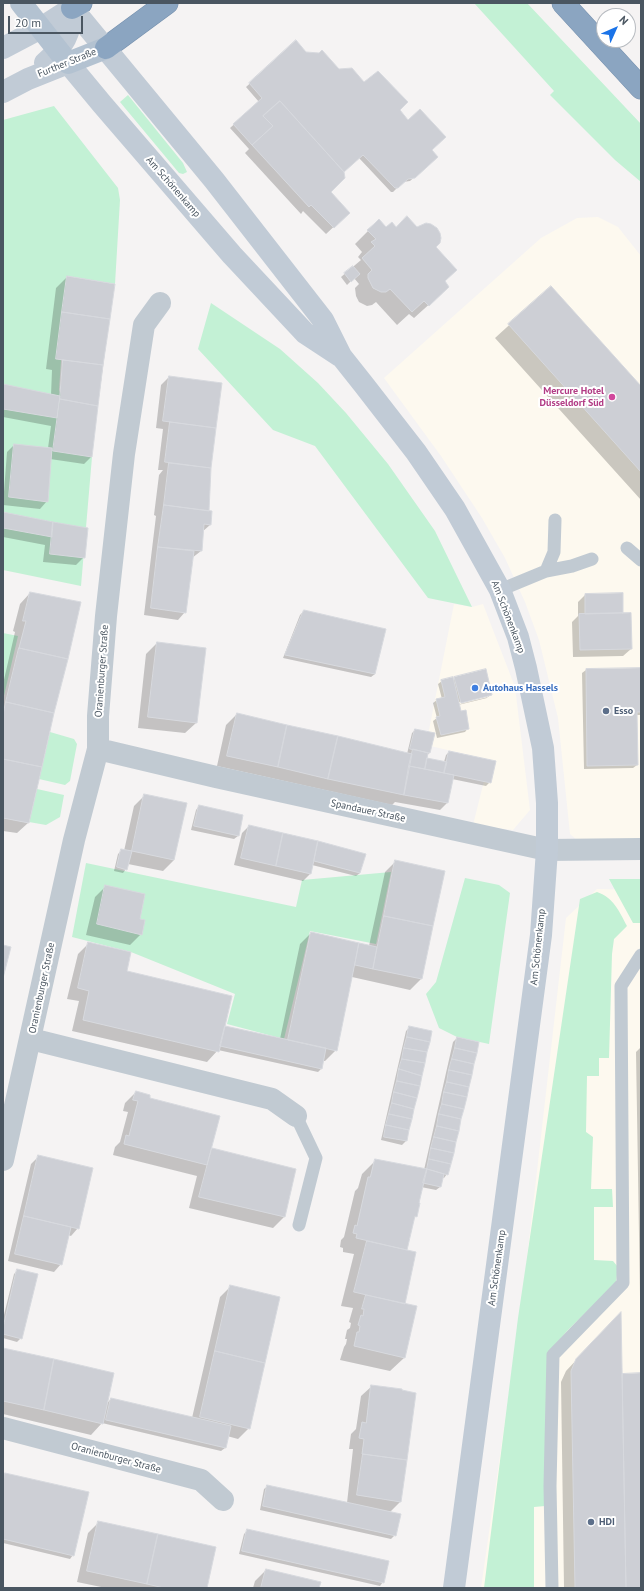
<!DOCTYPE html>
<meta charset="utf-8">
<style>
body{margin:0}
#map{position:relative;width:644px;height:1591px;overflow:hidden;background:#f5f3f3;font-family:"PT Sans",sans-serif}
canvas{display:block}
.frame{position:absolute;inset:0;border:4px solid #4a5661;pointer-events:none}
.north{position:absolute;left:596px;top:8px;width:40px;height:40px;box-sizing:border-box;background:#fff;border:1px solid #b7bbc0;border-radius:50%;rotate:45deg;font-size:11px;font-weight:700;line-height:16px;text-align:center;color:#4a5661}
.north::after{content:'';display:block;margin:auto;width:14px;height:18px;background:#1a73e8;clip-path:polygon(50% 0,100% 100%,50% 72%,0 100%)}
.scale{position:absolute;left:8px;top:16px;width:75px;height:18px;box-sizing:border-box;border:2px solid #4a5661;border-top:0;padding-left:5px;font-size:12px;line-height:14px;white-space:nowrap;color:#4a5661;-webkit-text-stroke:3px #fff;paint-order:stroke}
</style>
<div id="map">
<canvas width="644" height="1591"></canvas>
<div class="frame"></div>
<div class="north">N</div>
<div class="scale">20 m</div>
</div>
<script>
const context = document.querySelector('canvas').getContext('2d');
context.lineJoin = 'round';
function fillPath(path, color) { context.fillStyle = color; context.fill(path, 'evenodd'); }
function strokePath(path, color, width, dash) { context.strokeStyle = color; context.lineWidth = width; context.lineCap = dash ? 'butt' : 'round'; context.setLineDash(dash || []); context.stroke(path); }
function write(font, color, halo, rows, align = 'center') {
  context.font = font + ' "PT Sans",sans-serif'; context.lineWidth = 4; context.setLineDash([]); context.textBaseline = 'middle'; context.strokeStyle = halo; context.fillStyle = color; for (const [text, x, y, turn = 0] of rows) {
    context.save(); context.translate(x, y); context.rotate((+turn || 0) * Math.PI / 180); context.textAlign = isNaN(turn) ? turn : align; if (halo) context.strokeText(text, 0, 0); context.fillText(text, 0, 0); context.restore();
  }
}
fillPath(new Path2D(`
 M598,217L618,227L641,256V844L584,846L570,834L558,718L539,640L525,602L505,558L482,518L441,456L384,378L541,238L577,218Z
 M454,604L472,607L483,604L515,687L530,810L513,830L473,825L484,781L491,783L495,761L426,745Z
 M597,889L641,890V1588H481L522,1302L566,918Z`), '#fdf9ef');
fillPath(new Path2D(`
 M474,3H527L641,124V182L615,160L550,95L554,91Z
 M128,95L183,163L187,172L183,174L179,173L174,167L120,102Z
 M54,106L118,188L120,200L115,284L67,276L59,390L92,457L81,586L3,570V120Z
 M211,303L280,349L318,383L346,413L388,464L435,531L472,607L428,598L315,446L273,430L198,349Z
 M3,633L18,636L3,700Z
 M50,732L74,739L77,744L70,781L65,785L39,779Z
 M37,789L64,795L60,817L46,825L29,822Z
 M86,863L296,907L302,880L391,872L376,944L310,931L284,1039L227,1024L235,994L131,952L72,937Z
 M465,878L499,885L510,893L489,1044L457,1037L439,1028L426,994L436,982Z
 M609,879H641V923H633Z
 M597,892C614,898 619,911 627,926L614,939L612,954L609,1058H599V1076H587L586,1132L593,1137L591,1189H612L613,1207H594V1260L613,1261L618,1267L616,1283L568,1330L552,1348L545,1506L534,1507V1588H484L518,1318L580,899Z`), '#c3f1d5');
fillPath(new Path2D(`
 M296,42L306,53L364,83L398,110L437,157L410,181L403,182L393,192H391L359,158L344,171L326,195L341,220L326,234L303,211L301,214L245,153L249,149L230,128L259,102L246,87Z
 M386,228H395L435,247L444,282L434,300L414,318L409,314L397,325L376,302L372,305L367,306L359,302L356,296L355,288L359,284L354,278L347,285L341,277L361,260L358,257L362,252L355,244L368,231Z
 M67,277L114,285L91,457L84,464L50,459L47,501L40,509L3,505L7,452L14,445L48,448L51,426L3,417V385L51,395L52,370L46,369L56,288Z
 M551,287L641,388V500L495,338Z
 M169,377L221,384L210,468L208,511L210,525L202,532L201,551L192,558L185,612L178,620L144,615L156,516L154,515L159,475L163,470H158L163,429L156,428L161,385Z
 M3,513L86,528L84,557L76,565L43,562L45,545L3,537Z
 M30,593L28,823L17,833L3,831V684L15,632L13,631L20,604Z
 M622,594V615L631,649L623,656L573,657L572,622L578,616V602L585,595Z
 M304,611L375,674L371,677L283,658L300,615Z
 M157,643L196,723L185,733L138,728L146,654Z
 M641,669V715H636L637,765L633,768L584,769L582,673L586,670Z
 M455,678L491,694L487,698L458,705L468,728L465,732L437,738L433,721L437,718L433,703L437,700L442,699L438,684L442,681L453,680ZM488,695V697L456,705L455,703Z
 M237,714L407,754L412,733L415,730L433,734L429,753L426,758L444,762L446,755L449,752L490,782L486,786L452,779L447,803L440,810L395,802L392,805L217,766L226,725Z
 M145,795L186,804L174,860L163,871L128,864L126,869L123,873L114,871L118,854L122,850L124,851L134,806Z
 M199,806L242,816L238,836L234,839L191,830L196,810Z
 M249,826L318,842L360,873L356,876L312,865L310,874L303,881L234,865L242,833Z
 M396,861L421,979L410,990L352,977L336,1050L325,1061H323L321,1069L318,1072L218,1050L207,1062L72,1031L79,1001L67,999L78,954L88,944L125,972L223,1029L280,1039L300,944L311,933L369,946L385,872Z
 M106,886L139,920L141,934L130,945L86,935L95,897Z
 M410,1027L431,1032L406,1141L402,1145L381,1140L406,1031Z
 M457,1038L447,1174L444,1178L442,1177L440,1187L436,1190L421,1187L416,1216L414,1219L406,1251L404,1304V1358L390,1371L340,1360L344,1347L346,1344L347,1339H345L347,1330L350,1328L351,1323L349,1322L353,1308L341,1306L354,1254L343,1252V1248L340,1247L341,1240L344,1237L355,1191L358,1188L362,1174L376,1160L424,1170L453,1042Z
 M641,1047V1358L636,1052Z
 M136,1092L211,1149L295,1170L284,1217L273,1228L189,1208L197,1176L113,1155L115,1147L120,1142L128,1112L123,1111L125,1103Z
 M38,1157L78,1228L71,1236L68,1235L61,1264L54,1272L8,1261L31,1164Z
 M18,1270L21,1338L17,1342L3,1338V1319L14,1274Z
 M230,1287L249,1428L238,1439L227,1436L225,1448L221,1451L102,1423L91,1435L3,1414V1349L106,1404L111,1399L192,1418L220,1297Z
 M610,1324L621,1375L641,1374V1588H564L561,1382L566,1371Z
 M372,1386L401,1501L389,1513L395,1535L391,1539L260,1510L264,1489L268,1486L347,1503L353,1449H349L351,1434L356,1429L361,1396Z
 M3,1473L88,1493L73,1555L70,1559L3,1543Z
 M99,1522L206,1588H106L77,1582L88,1533Z
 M248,1530L383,1582L380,1586L239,1554L244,1534Z
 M266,1570L318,1588H253L255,1581Z`), '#0003');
const building = new Path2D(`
 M296,40L306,52L319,53L322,50L339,69L352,68L364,82L378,71L408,102L400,110L408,120L420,109L446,137L432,150L438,157L415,178L408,179L398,188H395L363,155L344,172L280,101L263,116L273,126L252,145L233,124L262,98L249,83Z
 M280,101L344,172L345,178L331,192L350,213L334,228L311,205L309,207L252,145L273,126L263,116Z
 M407,216L417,227L426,223L431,224L437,228L440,233L441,238L440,243L436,247L457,270L445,281L449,287L429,306L424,301L412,312L390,289L386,292H381L373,288L368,278V274L372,270L362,258L375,246L371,242L376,239L367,230L374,224L379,219L386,227L392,222L396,227Z
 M353,266L360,274L351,282L344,273Z
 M67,276L115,284L110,319L62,312Z
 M551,286L641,386V472L508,324Z
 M62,312L110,319L103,365L56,359Z
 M63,360L103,365L98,406L60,399Z
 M169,376L222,383L216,428L163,421Z
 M3,384L60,396L57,418L3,409Z
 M60,399L98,406L92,457L53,451Z
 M170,422L216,428L211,468L165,462Z
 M14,444L52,448L48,502L9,497Z
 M169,463L211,468L209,511L164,505Z
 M164,505L212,511L211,525L204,524L202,551L158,547Z
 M3,512L53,522L52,537L3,528Z
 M53,522L88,528L85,558L50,554Z
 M158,547L194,551L186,613L151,608Z
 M30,592L81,602L68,659L19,648L26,621H23Z
 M623,593V613L585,614V594Z
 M304,610L386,629L375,674L285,655Z
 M631,613L632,649L580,650L579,614Z
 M157,642L206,648L197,723L148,717Z
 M19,648L68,659L54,713L6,702Z
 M641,668V712H637L638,765L587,766L586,669Z
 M486,669L492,695L461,703L454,677Z
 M453,677L461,711L466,710L469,729L441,735L436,717L440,716L436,699L445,697L441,680Z
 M6,702L54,713L42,767L3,759V715Z
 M237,713L287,725L278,767L227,756Z
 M287,725L338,736L328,779L278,767Z
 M415,729L435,733L430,753L410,749Z
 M338,736L412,754L404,795L328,779Z
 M413,749L428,753L425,769L409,766Z
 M449,751L496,761L491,783L444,773Z
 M427,758L447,762L444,773L425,769Z
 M3,759L42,767L29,823L3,818Z
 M409,766L454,775L448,803L404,795Z
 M144,794L187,803L174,860L132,851Z
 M199,805L243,815L239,836L194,826Z
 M249,825L283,833L276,866L241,858Z
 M283,833L318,841L311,874L276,866Z
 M318,841L366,854L360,873L314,861Z
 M121,849L132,851L127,870L117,867Z
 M395,860L445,871L433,926L384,916Z
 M105,885L145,894L140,919L145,920L142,935L97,924Z
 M384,916L433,926L422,979L373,969Z
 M311,932L359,943L337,1051L288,1040Z
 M88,942L131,952L127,971L232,996L219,1052L83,1020L89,991L78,988Z
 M359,943L377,947L373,969L355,965Z
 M3,945L11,947L3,978Z
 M225,1026L326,1048L322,1069L220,1046Z
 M409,1026L432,1031L430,1042L407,1037Z
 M407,1037L430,1042L427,1052L404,1048Z
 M457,1037L479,1042L477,1053L455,1048Z
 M404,1048L427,1052L425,1063L402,1059Z
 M455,1048L477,1053L474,1064L452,1059Z
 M402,1059L425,1063L422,1076L399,1069Z
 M452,1059L474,1064L472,1075L449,1070Z
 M399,1069L422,1076L420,1086L397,1081Z
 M449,1070L472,1075L469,1087L447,1082Z
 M397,1081L420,1086L417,1098L394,1092Z
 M447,1082L469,1087L467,1097L444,1092Z
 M136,1091L150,1095V1098L220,1116L207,1165L124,1144L126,1135L129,1136L138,1101L133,1100Z
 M394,1092L417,1098L414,1109L392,1103Z
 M444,1092L467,1097L464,1109L442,1104Z
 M392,1103L414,1109L412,1119L389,1114Z
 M442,1104L464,1109L461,1119L439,1114Z
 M389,1114L412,1119L409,1130L386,1125Z
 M439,1114L461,1119L459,1131L437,1126Z
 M386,1125L409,1130L407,1141L384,1137Z
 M437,1126L459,1131L456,1142L434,1137Z
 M434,1137L456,1142L454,1153L431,1148Z
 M212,1148L296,1169L285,1217L199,1197Z
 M431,1148L454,1153L451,1164L429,1159Z
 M38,1155L93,1168L79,1229L24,1216Z
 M375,1159L427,1169L419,1203H420L417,1217L415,1216L407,1250L356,1238L357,1234L353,1233L355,1225L357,1226L368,1177H370Z
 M429,1159L451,1164L448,1175L427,1169Z
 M427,1169L444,1174L441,1187L423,1183Z
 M24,1216L71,1227L62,1265L15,1254Z
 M367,1241L416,1252L405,1304L354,1292Z
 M17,1269L38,1274L22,1339L3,1334V1328Z
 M230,1285L280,1297L265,1363L215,1351Z
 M366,1295L417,1306L405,1358L354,1346L357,1332H359L360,1326L358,1325L361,1315L363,1316L364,1309H362Z
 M621,1312L626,1588H575L571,1371L576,1359Z
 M3,1348L54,1359L44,1410L3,1401Z
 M215,1351L265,1363L250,1429L200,1417Z
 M54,1359L114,1373L103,1424L44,1410Z
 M641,1373V1588H626L622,1374Z
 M371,1385L402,1389V1390L416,1393L407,1460L362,1454L364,1439L359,1438L362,1422L366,1423Z
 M111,1398L231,1426L226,1448L106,1420Z
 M363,1454L407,1460L401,1502L357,1495Z
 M5,1473L89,1492L74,1556L3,1539V1483Z
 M267,1485L401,1514L396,1536L263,1506Z
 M98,1521L158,1534L147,1584L87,1571Z
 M247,1529L389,1561L384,1583L242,1551Z
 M158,1534L216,1547L207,1588H164L147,1584Z
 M266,1569L321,1582L319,1588H261Z`);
fillPath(building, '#cdcfd5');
strokePath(building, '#d7d9de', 1);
const highway = new Path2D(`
 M563,3L641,88
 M72,8L81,3
 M106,48L167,3`);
strokePath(highway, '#7690ad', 23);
strokePath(new Path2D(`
 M627,548L641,560
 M546,571L554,552L555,520
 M500,590L546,571L572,566L592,559
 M296,1116L316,1158L299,1225
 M552,1588L550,1486L553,1355L623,1283L621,986L641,955`), '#c1cad2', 13);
strokePath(new Path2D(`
 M98,749L216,777L547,850L641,849
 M31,1039L272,1099L296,1116
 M3,1160L74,840L98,749V716L106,616L124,454L144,325L160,303
 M3,1428L201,1480L223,1500`), '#c1cad2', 22);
strokePath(new Path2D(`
 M72,8L214,180L323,320L341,356L364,385L416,452L455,509L500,590L518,637L526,668L543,748L547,803V850L541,935L454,1588
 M3,48L41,28L72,8
 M45,63C64,46 71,34 72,8
 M3,92L28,79L68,63L102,104L232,255L305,333L340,356`), '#c1cbd6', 22);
strokePath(new Path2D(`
 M21,3L68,63L106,48`), '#b3c2d1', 22);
strokePath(highway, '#8ba5c1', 22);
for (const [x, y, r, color] of [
 [612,397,4,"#d1479c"],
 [475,688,4,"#3f7fe0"],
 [606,711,4,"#5c6f8a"],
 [591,1522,4,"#5c6f8a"]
]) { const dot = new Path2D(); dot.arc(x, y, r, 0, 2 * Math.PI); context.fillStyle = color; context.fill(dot); strokePath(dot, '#fff', 1.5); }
write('10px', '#4a5661', '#fff', [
 ["Further Straße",67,63,-22],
 ["Am Schönenkamp",173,187,49],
 ["Am Schönenkamp",508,617,69],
 ["Oranienburger Straße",102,671,-86],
 ["Spandauer Straße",368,811,12],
 ["Am Schönenkamp",538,947,-84],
 ["Oranienburger Straße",42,988,-78],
 ["Am Schönenkamp",497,1268,-82],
 ["Oranienburger Straße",116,1458,15]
]);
write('bold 10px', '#b23c85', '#fff', [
 ["Mercure Hotel",604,391],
 ["Düsseldorf Süd",604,403]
], 'right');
write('bold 10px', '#366cbe', '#fff', [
 ["Autohaus Hassels",483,688]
], 'left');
write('bold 10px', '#4e5e75', '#fff', [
 ["Esso",614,711],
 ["HDI",599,1522]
], 'left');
</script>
